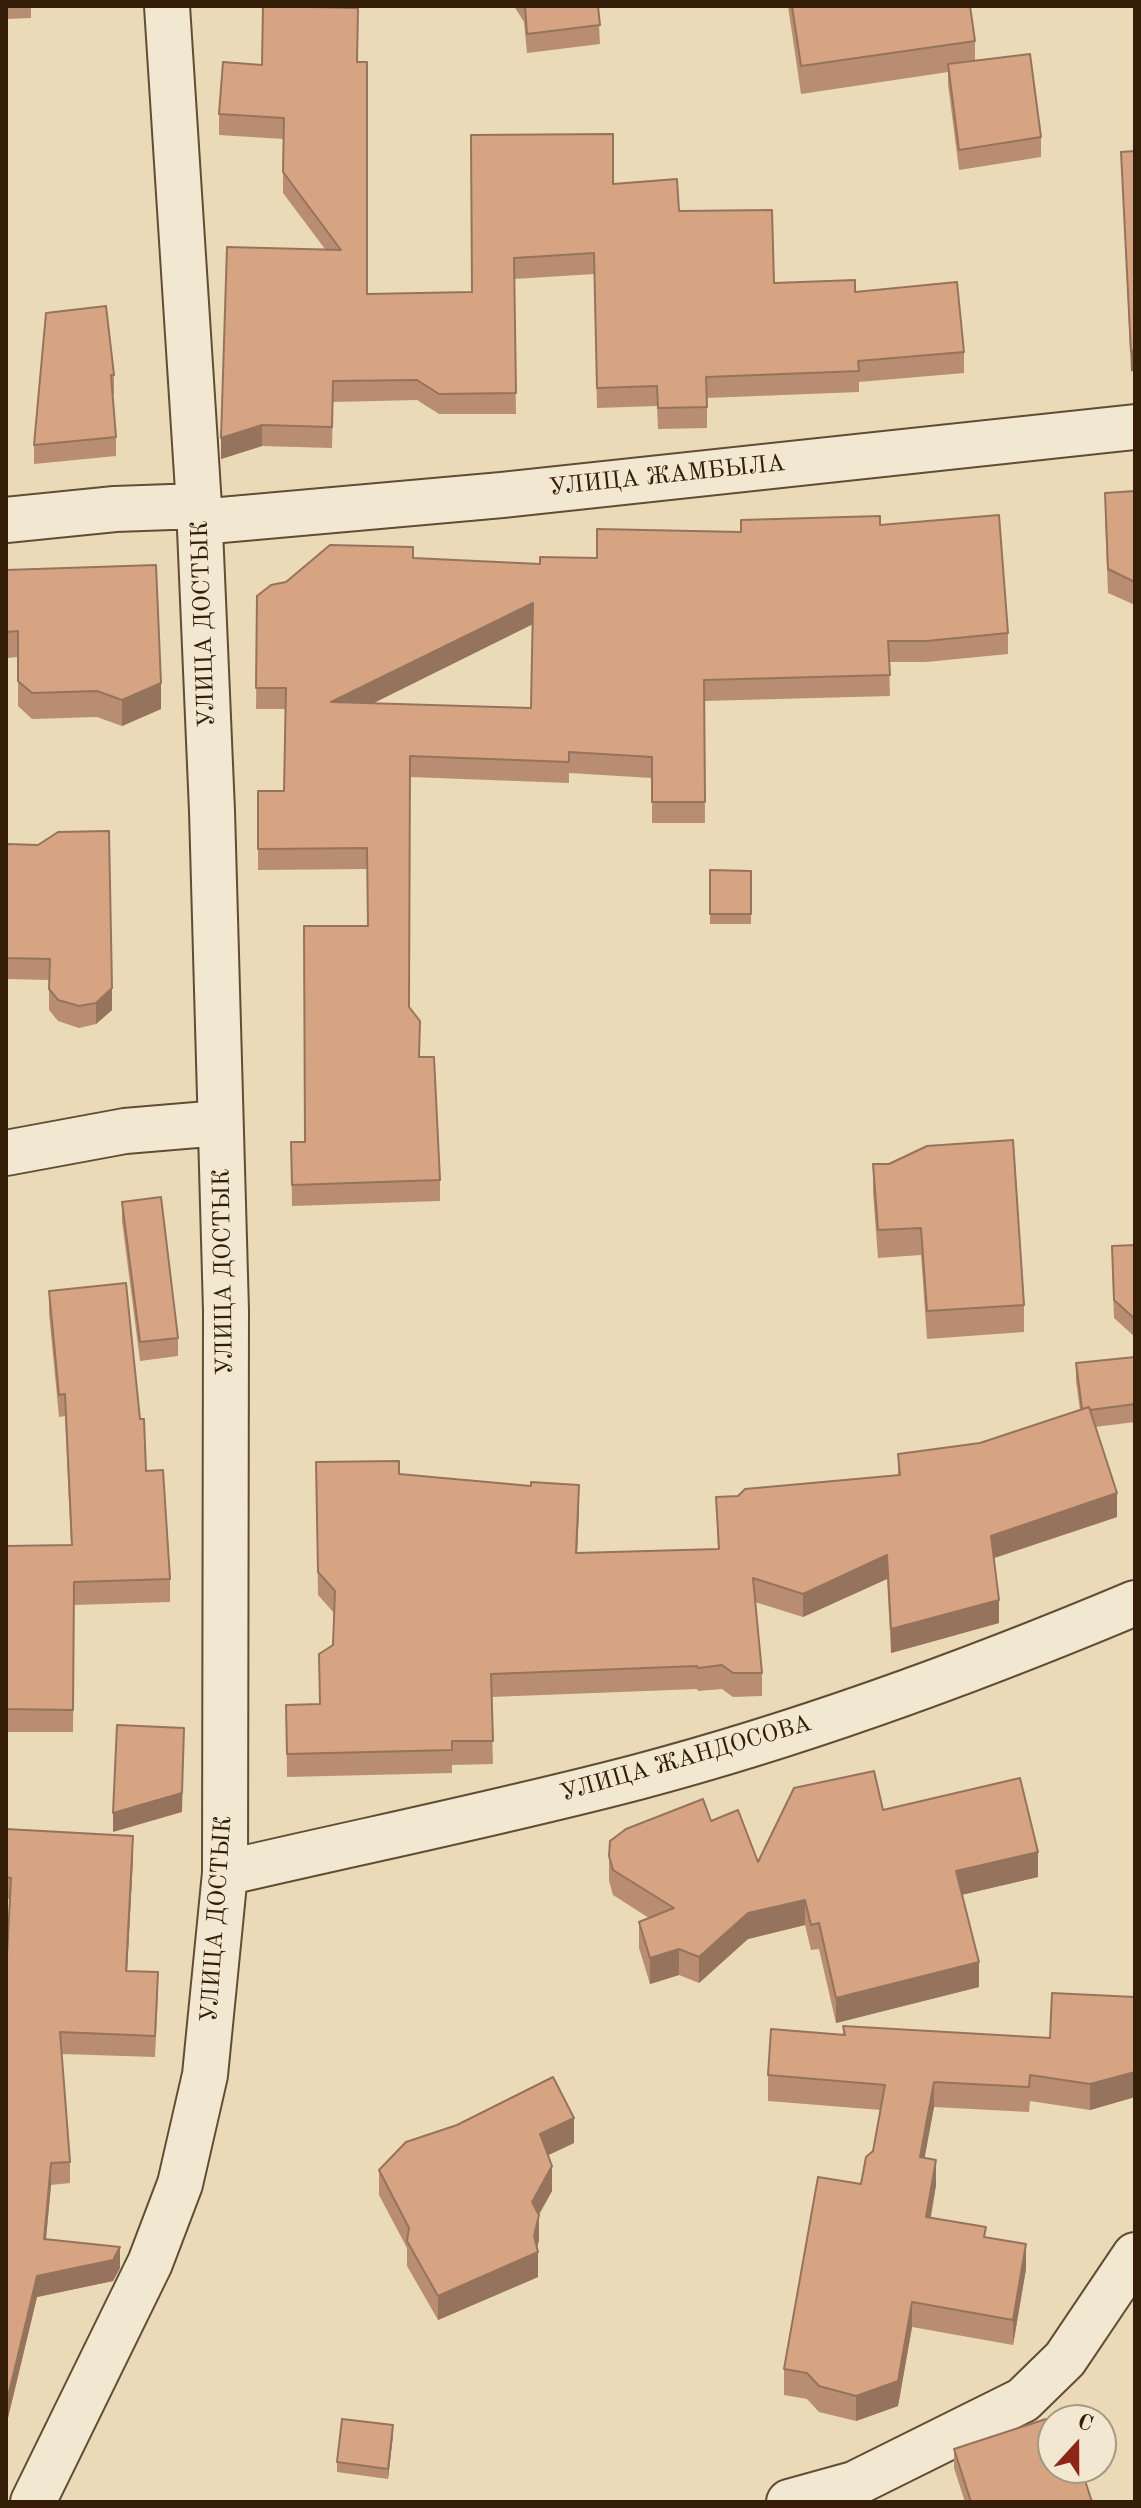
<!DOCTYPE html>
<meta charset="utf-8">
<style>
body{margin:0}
#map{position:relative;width:1141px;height:2508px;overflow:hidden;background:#ebdab8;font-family:"Old Standard TT",serif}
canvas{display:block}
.frame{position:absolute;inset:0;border:8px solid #341e08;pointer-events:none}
.north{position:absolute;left:1037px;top:2404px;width:80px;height:80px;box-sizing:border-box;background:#f2e7d1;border:2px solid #a69781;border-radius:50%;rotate:21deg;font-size:22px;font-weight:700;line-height:32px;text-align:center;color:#341e08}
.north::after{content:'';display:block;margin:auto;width:28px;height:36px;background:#8f2418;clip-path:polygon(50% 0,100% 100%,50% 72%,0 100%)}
</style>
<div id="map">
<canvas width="1141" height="2508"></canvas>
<div class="frame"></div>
<div class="north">С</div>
</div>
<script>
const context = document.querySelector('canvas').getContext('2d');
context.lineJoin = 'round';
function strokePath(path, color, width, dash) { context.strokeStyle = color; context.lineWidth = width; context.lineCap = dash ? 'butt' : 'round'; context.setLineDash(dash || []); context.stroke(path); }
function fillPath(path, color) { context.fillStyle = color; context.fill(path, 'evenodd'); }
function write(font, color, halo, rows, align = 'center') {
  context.font = font + ' "Old Standard TT",serif'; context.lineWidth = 6; context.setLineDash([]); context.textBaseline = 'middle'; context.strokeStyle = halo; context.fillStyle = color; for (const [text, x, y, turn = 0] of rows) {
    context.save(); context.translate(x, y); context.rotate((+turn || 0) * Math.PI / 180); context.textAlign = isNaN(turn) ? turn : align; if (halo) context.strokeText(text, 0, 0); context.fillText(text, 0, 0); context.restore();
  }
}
const street = new Path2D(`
 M6,520L115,509L199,506
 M199,522L502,495L1135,427
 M6,1153L125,1131L220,1123
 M225,1873C362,1841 501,1813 638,1777C808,1732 973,1671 1135,1603
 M33,2502L150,2263L180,2184L205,2075L225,1873L226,1311L212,811L199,506L167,6
 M789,2502L854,2484L1023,2400L1065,2359L1135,2255`);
strokePath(street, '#624d34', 48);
strokePath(street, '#f2e7d1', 44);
fillPath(new Path2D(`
 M6,6H31V18L6,19Z
 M514,6H598L600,44L527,53L524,22Z
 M788,6H970L975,41V61L1041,137V157L959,170L948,84V72L801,94Z
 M357,62L367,294L472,292L471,135L613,184L679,211L774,283L855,292L964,352V373L859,382V392L707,398V428L658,429L657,406L597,408L594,274L514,279L516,414H439L417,400L333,402L332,448L262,446L221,459L325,249L283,193V139L219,135V114L262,65Z
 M1135,151L1131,372L1121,152Z
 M46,313L114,375V394H112L116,437V456L34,464V445Z
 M1135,491V605L1108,593L1105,516V493Z
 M880,525L1008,633V654L926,662H889L890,696L704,701L705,823H652V778L569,773V783L410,777L409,1007L420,1057L440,1180V1201L292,1206L291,1142H305L367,926V869L258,870V791H284L285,709H256L257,596L413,558L540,564L597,558L741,532ZM533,624L531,708L372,704Z
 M6,570L161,709L122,726L97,717L32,719L18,706V657L6,658Z
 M6,844L112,1010L96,1024L79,1028L58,1021L49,1010V980L6,979Z
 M710,870L751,871V924H710Z
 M873,1164L1024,1305V1332L927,1339L921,1255L878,1258L873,1192Z
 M122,1202L178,1338V1356L140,1361L122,1221Z
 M1135,1245V1337L1114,1318L1112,1264V1246Z
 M49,1291L146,1471L170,1579V1602L74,1605L73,1732H6V1546L71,1545L65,1416L59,1417L49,1313Z
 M1135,1357V1422L1095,1427L1117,1517L994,1558L999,1623L891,1653L887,1579L803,1617L755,1602L762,1673V1696L733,1697L722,1689L698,1691L697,1689L491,1697L493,1764L452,1765V1773L287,1777L286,1705L320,1704L333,1645L334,1613L318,1595L316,1462L399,1474L579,1509L577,1553L718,1549L716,1497L738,1496L898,1476V1454L980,1443L1080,1410L1076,1381V1363Z
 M883,1810L1038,1877L962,1895L979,1987L836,2023L819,1949L811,1950L805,1925L748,1939L699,1983L679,1975L650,1984L639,1948V1922L649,1918L613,1895L609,1881V1856L711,1821L758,1862Z
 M6,1829L133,1858L127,1971L158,1993L155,2057L62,2054L70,2162V2183L51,2185L46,2239L120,2268L113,2281L37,2297L6,2426V1975L10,1899H6Z
 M1135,1997V2097L1090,2110L1030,2101L1029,2112L934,2107L924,2158L936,2185L931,2217L986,2237L1026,2269L1013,2345L912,2327L898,2406L856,2421L819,2412L807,2399L784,2395V2369L861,2184L873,2151L881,2110L768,2101V2075L843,2035V2026L1050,2038Z
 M574,2143L548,2155L552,2191L539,2215V2240L537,2247L538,2277L438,2320L407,2266V2248L379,2195V2170Z
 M393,2435L388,2479L337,2472V2462Z
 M954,2449L1053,2468L1092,2502H965L954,2468Z`), '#b98d71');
fillPath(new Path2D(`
 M1135,349V369L1131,372V352Z
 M262,425V446L221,459V438Z
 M533,603V624L331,724V702Z
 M161,683V709L122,726V700Z
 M112,988V1010L96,1024V1003Z
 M579,1485V1509L576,1576V1553Z
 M1117,1493V1517L991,1559V1536Z
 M887,1555V1579L803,1617V1594Z
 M999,1600V1623L891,1653V1629Z
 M184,1728L182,1812L113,1832V1813Z
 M133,1836V1858L126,1992V1971Z
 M1038,1852V1877L956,1896V1871Z
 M805,1900V1925L748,1939L699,1983V1957L748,1913Z
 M679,1949V1975L650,1984V1958Z
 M979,1962V1987L836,2023V1998Z
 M1135,2072V2097L1090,2110V2084Z
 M934,2082V2107L920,2183V2157Z
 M574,2118V2143L540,2159V2134Z
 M936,2160V2185L926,2242V2217Z
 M51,2163V2185L44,2260V2239Z
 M552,2166V2191L532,2226V2202Z
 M539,2215V2240L536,2253L538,2252V2277L438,2320V2296L534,2236Z
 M1026,2244V2269L1013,2345V2320Z
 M120,2247V2268L113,2281L37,2297L6,2426V2405L37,2276Z
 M912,2302V2327L898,2406L856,2421V2396Z
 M393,2425V2435L388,2479V2469Z`), '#96735c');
const building = new Path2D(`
 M263,6L358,8L357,62H367V294L472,292L471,135L613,134V184L677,179L679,211L772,210L774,283L855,280V292L957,282L964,352L858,361L859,371L706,377L707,407L658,408L657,386L597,388L594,253L514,258L516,393L439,394L417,380L333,381L332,427L262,425L221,438L227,247L341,250L283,172L284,118L219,114L223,62L262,65Z
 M525,6H598L600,25L527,34Z
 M792,6H970L975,41L801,66Z
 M1030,54L1041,137L959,150L948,64Z
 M1135,151V349L1131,352L1121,152Z
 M106,306L114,375H111L116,437L34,445L46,313Z
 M1135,491V582L1108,569L1105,493Z
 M999,515L1008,633L926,641H888L890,675L704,680L705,802H652V757L569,752V762L410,756L409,1007L420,1021L419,1057H434L440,1180L292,1185L291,1142H305L304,926H368L367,848L258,849V791H284L286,688H256L257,596L271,585L286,582L330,545L413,547V558L540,564V557L597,558V529L741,532V520L880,516V525ZM533,603L531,708L331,702Z
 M156,565L161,683L122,700L97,691L32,693L18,681V631L6,632V570Z
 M109,831L112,988L96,1003L79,1006L58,1000L49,989L50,959L6,958V844L38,845L58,832Z
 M710,870L751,871V914H710Z
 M1013,1140L1024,1305L927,1311L921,1228L878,1230L873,1164H889L927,1146Z
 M161,1197L178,1338L140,1342L122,1202Z
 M1135,1245V1319L1114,1300L1112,1246Z
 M126,1283L140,1419H144L146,1471L163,1470L170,1579L74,1582L73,1710L6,1709V1546L72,1545L65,1394L59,1395L49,1291Z
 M1135,1357V1404L1090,1410L1089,1407L1082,1409L1076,1363Z
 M1089,1407L1117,1493L991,1536L999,1600L891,1629L887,1555L803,1594L753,1578L762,1673H733L722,1665L698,1668L697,1666L491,1674L493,1741H452V1750L287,1754L286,1705L320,1704L319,1654L333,1645L335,1591L318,1572L316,1462L399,1461V1474L531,1486V1482L579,1485L576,1553L719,1549L716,1497L738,1496L745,1489L900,1475L898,1454L980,1443Z
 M117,1725L184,1728L182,1793L113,1813Z
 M874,1771L883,1810L1020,1778L1038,1852L956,1871L979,1962L836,1998L819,1923L811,1925L805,1900L748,1913L699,1957L679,1949L650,1958L639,1922L674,1908L613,1870L609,1856L610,1841L626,1829L703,1799L711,1821L738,1810L758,1862L794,1788Z
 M6,1829L133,1836L126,1971L158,1972L155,2036L60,2032L70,2162L51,2163L44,2239L120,2247L113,2260L37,2276L6,2405V1975L11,1878L6,1877Z
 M1052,1993L1135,1997V2072L1090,2084L1030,2075L1029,2087L934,2082L920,2157L936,2160L926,2217L986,2227L984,2237L1026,2244L1013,2320L912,2302L898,2381L856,2396L819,2386L807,2373L784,2369L818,2177L861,2184L866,2157L873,2151L885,2085L768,2075L771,2029L845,2035L843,2026L1050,2038Z
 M553,2077L574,2118L540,2134L552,2166L532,2202L539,2215L534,2236L538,2252L438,2296L407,2241L409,2228L379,2170L406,2142L457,2125Z
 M342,2419L393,2425L388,2469L337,2462Z
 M1046,2419L1053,2440V2468H1081L1092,2502H971L954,2449Z`);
fillPath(building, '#d7a483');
strokePath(building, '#96735c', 2);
write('24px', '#341e08', '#f2e7d1', [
 ["УЛИЦА ЖАМБЫЛА",667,476,-6],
 ["УЛИЦА ДОСТЫК",204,624,-92],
 ["УЛИЦА ДОСТЫК",224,1272,-91],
 ["УЛИЦА ЖАНДОСОВА",686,1759,-16],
 ["УЛИЦА ДОСТЫК",217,1919,-86]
]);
</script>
